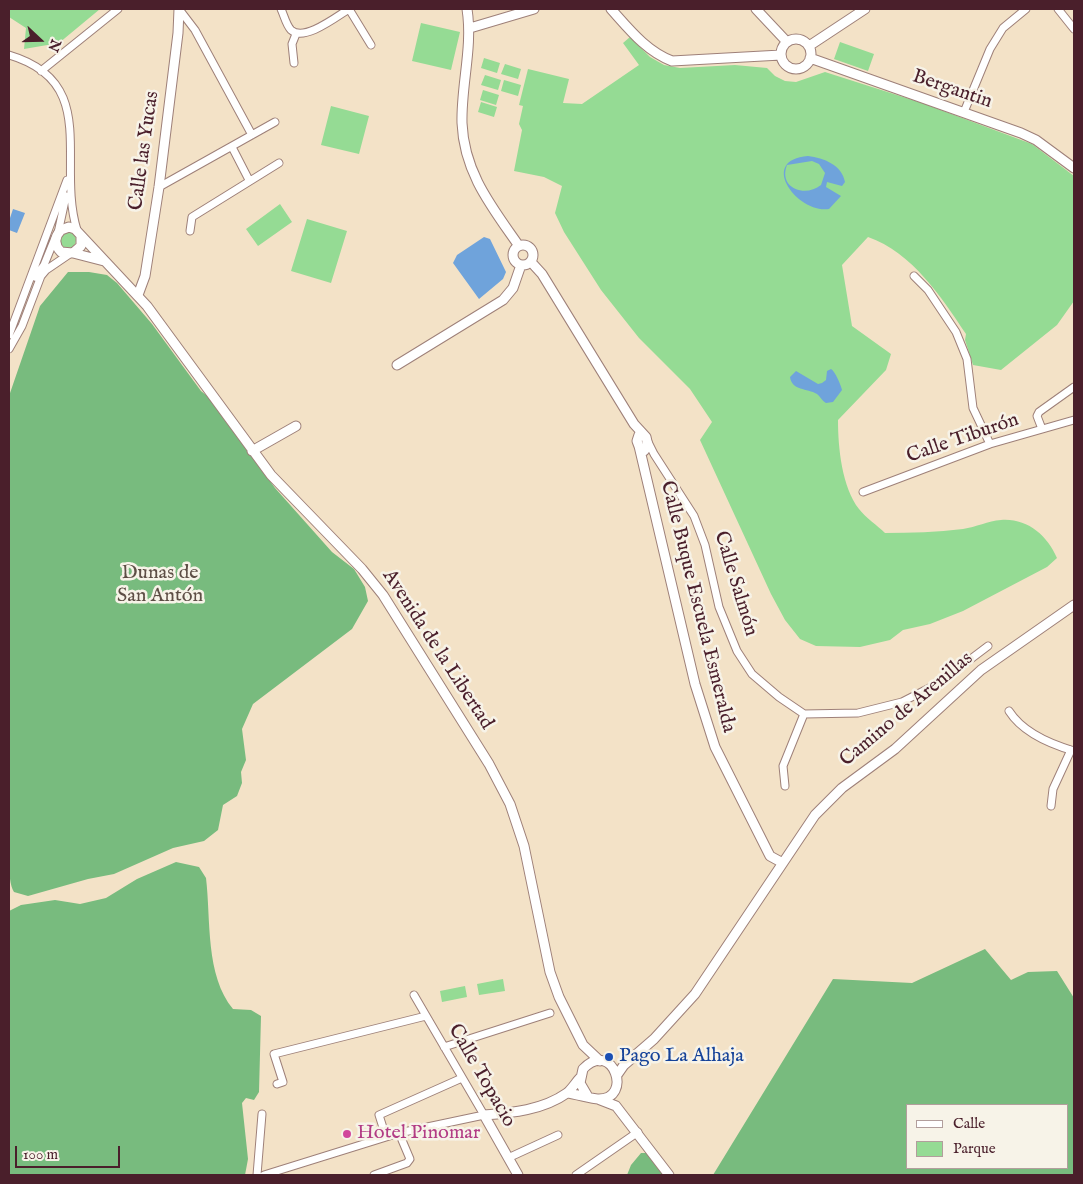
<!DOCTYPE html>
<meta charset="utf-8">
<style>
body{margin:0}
#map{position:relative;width:1083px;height:1184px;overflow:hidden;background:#f3e2c7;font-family:"IM FELL English",serif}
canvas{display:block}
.frame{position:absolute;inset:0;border:10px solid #4a1f2b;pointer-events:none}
.legend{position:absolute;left:906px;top:1104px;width:162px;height:65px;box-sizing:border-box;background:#f7f3e8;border:1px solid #b29e9c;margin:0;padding:6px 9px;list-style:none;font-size:15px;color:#4a1f2b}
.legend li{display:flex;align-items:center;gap:10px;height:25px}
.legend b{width:25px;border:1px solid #b29e9c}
.north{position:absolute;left:15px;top:15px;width:50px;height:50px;-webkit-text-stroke:4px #f7f3e8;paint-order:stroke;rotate:111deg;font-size:14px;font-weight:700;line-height:20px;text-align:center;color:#4a1f2b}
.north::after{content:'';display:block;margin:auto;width:18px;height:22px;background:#4a1f2b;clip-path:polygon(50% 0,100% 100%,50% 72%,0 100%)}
.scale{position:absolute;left:15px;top:1146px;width:105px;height:22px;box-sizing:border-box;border:2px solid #4a1f2b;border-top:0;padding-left:6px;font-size:15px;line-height:18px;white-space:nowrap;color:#4a1f2b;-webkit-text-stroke:4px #f7f3e8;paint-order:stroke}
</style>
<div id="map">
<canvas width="1083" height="1184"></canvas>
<div class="frame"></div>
<ul class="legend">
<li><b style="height:6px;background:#fff"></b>Calle</li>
<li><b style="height:14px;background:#95db94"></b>Parque</li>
</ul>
<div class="north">N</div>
<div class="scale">100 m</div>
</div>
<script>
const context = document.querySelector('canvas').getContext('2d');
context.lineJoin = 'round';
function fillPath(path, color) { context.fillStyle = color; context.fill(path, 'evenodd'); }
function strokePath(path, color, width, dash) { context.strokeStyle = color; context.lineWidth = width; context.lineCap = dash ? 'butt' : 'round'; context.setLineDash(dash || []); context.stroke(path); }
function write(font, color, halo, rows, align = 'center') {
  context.font = font + ' "IM FELL English",serif'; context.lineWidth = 5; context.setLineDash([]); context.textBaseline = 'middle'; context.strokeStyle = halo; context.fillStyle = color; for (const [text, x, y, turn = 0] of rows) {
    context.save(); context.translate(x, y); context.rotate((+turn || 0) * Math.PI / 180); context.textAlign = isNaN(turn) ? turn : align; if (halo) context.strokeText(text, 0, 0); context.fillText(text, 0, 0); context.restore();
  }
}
fillPath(new Path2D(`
 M9,9H100L59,43L24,49L26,28L9,17Z
 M421,23L460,32L451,70L412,61Z
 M630,37L650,57L664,65L680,68L735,65L767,68L775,76L785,81L796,82L825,72L922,103L1032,144L1074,176V301L1057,325L1001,370L973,365L965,340L966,334C942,298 912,252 868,237L842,265L852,326L891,354L886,370L838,420C838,448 842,487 859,509C866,518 877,525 885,533C911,533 937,532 963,529C976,527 988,521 1001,520C1027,518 1047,535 1057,558L1047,567L963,611L930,624L903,630L890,640L860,647L816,646L800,639L785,620L771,594L700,440L712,422L690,389L639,338L601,290L564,232L555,213L562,186L544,177L514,171L522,130L519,124L523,106L519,105L528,69L569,79L563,103L582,104L639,65L623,43Z
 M840,42L874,54L868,71L834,59Z
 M484,58L500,63L497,73L481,68Z
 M505,64L521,69L518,79L501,74Z
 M485,75L501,80L498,90L481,85Z
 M504,80L521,85L518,96L501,91Z
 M483,90L499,95L496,105L480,100Z
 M481,102L497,107L494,117L478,112Z
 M331,106L369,116L359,154L321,145Z
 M280,204L292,222L258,246L246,229Z
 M307,219L347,231L331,283L291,271Z
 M60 240a8 8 0 1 1 16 0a8 8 0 1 1-16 0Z
 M503,979L505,991L479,995L477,984Z
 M465,986L467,997L442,1002L440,991Z`), '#95db94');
fillPath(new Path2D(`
 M68,272H89L107,275L117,283L152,324L201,391L212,400L275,488L332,552L354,569L365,587L368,601L352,629L253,704L242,729L246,760L241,772L242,783L237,796L223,805L218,830L204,841L173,848L114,874L88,879L28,896L14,892C6,879 11,845 9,827V396L40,306Z
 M176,862L199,867L206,878C211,920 205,975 233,1009L251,1010L261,1016L259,1092L254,1100L246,1098L242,1103L248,1159L245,1175H9V911L21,905L55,900L80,904L106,898L137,879Z
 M985,949L1011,980L1028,972L1057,971L1074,998V1175H713L833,979L912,983ZM907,1105H1067V1168H907Z
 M641,1153H647L665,1175H627L631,1165Z`), '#78bb7e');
fillPath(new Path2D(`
 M808,156C824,158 842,165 845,182L842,186L827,182L826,187L841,196L829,209C798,214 757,160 808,156ZM812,161L819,164L825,173L821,185C805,198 778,188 787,165Z
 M13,209L25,213L17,233L9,230V221Z
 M484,237L490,239L506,272L503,279L479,299L453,263L457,255Z
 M831,369C835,371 841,385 842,390L833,402L826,403C822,401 820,396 817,394C807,388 792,391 790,377L796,371L818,384L822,383L826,380L827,371Z`), '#6fa3db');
const minor = new Path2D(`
 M179,9L195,30L252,135
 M281,9C284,15 286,25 291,30C304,42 336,17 349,9
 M349,9L371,45
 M1058,9L1074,29
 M9,55C101,82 56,162 77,230
 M294,63L292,44L296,34
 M41,71L118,9
 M964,112L990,49L1003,28L1026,9
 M232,147L249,180
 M159,187L275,122
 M190,231L192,217L279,163
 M58,233L66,196
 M914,276L928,290L956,332L967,359L973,408L990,444
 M35,277L44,265L55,238
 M9,335L67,180
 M9,349L22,326L41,276L46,270L71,253
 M1042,429L1037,416L1039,412L1074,387
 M648,442L654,454L694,516L705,545L719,607L737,651L752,674L779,697L804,714L858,713L902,702L939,683L988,646
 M863,492L990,444L1074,420
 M1009,711C1023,733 1050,744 1074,751
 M785,786L783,766L804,714
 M1051,806L1053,789L1071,750
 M444,1047L550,1013
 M277,1084L283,1082L274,1054L426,1016
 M386,1137L379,1115L462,1078
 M508,1158L558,1135
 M257,1175L262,1114
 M264,1175L399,1133L484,1115L414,995
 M374,1175L407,1163L410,1159L399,1133
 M576,1175L638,1132`);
const tertiary = new Path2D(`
 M467,9C473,47 461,85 462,123C464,173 492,207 519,246
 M611,9C629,29 646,51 672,61L781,55
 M756,9L787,42
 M470,28L534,9
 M781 54a15 15 0 1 1 30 0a15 15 0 1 1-30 0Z
 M809,46L865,9
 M810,58L1021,133L1036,140L1074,168
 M81,236V246L73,253L61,252C54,245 54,237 61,230L69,227L75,229L147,306L271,475L362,569L383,595L489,764L510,804L524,846L550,972L559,997L583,1045L600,1061
 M513 255a10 10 0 1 1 20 0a10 10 0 1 1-20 0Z
 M73,253L104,261
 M531,262L542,274L634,424L646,437L648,446L644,451L640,449L637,441L639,435H643
 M138,295L145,276L159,187L178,33L179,9
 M397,365L503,300L513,288L521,265
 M639,446L695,684L715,747L770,856L781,862
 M252,451L296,426
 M617,1075L624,1065L654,1039L695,994L815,815L842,788L895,749L981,670L1074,605
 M567,1093C576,1094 592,1099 598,1099C634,1100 613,1038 583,1069L580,1083L587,1095
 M598,1099L616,1106L669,1175
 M518,1175L484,1115C512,1113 543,1110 567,1093C572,1089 576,1082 580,1078`);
strokePath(minor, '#9e8079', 9);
strokePath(tertiary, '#9e8079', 11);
strokePath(minor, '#fff', 7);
strokePath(tertiary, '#fff', 9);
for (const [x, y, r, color] of [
 [609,1057,5,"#1a4fb4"],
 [347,1134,5,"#d1479c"]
]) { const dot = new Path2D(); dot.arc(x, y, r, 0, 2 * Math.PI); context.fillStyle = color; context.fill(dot); strokePath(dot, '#f7f3e8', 2); }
write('20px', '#4a1f2b', '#f7f3e8', [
 ["Bergantin",952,90,19],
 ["Calle las Yucas",145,151,-82],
 ["Calle Tiburón",963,439,-19],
 ["Calle Salmón",735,584,73],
 ["Calle Buque Escuela Esmeralda",697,607,76],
 ["Avenida de la Libertad",437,650,57],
 ["Camino de Arenillas",907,710,-40],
 ["Calle Topacio",481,1076,60]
]);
write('20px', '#5d4e45', '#f7f3e8', [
 ["Dunas de",160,574],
 ["San Antón",160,597]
]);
write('20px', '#164399', '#f7f3e8', [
 ["Pago La Alhaja",619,1057]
], 'left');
write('20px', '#b23c85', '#f7f3e8', [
 ["Hotel Pinomar",357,1134]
], 'left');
</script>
